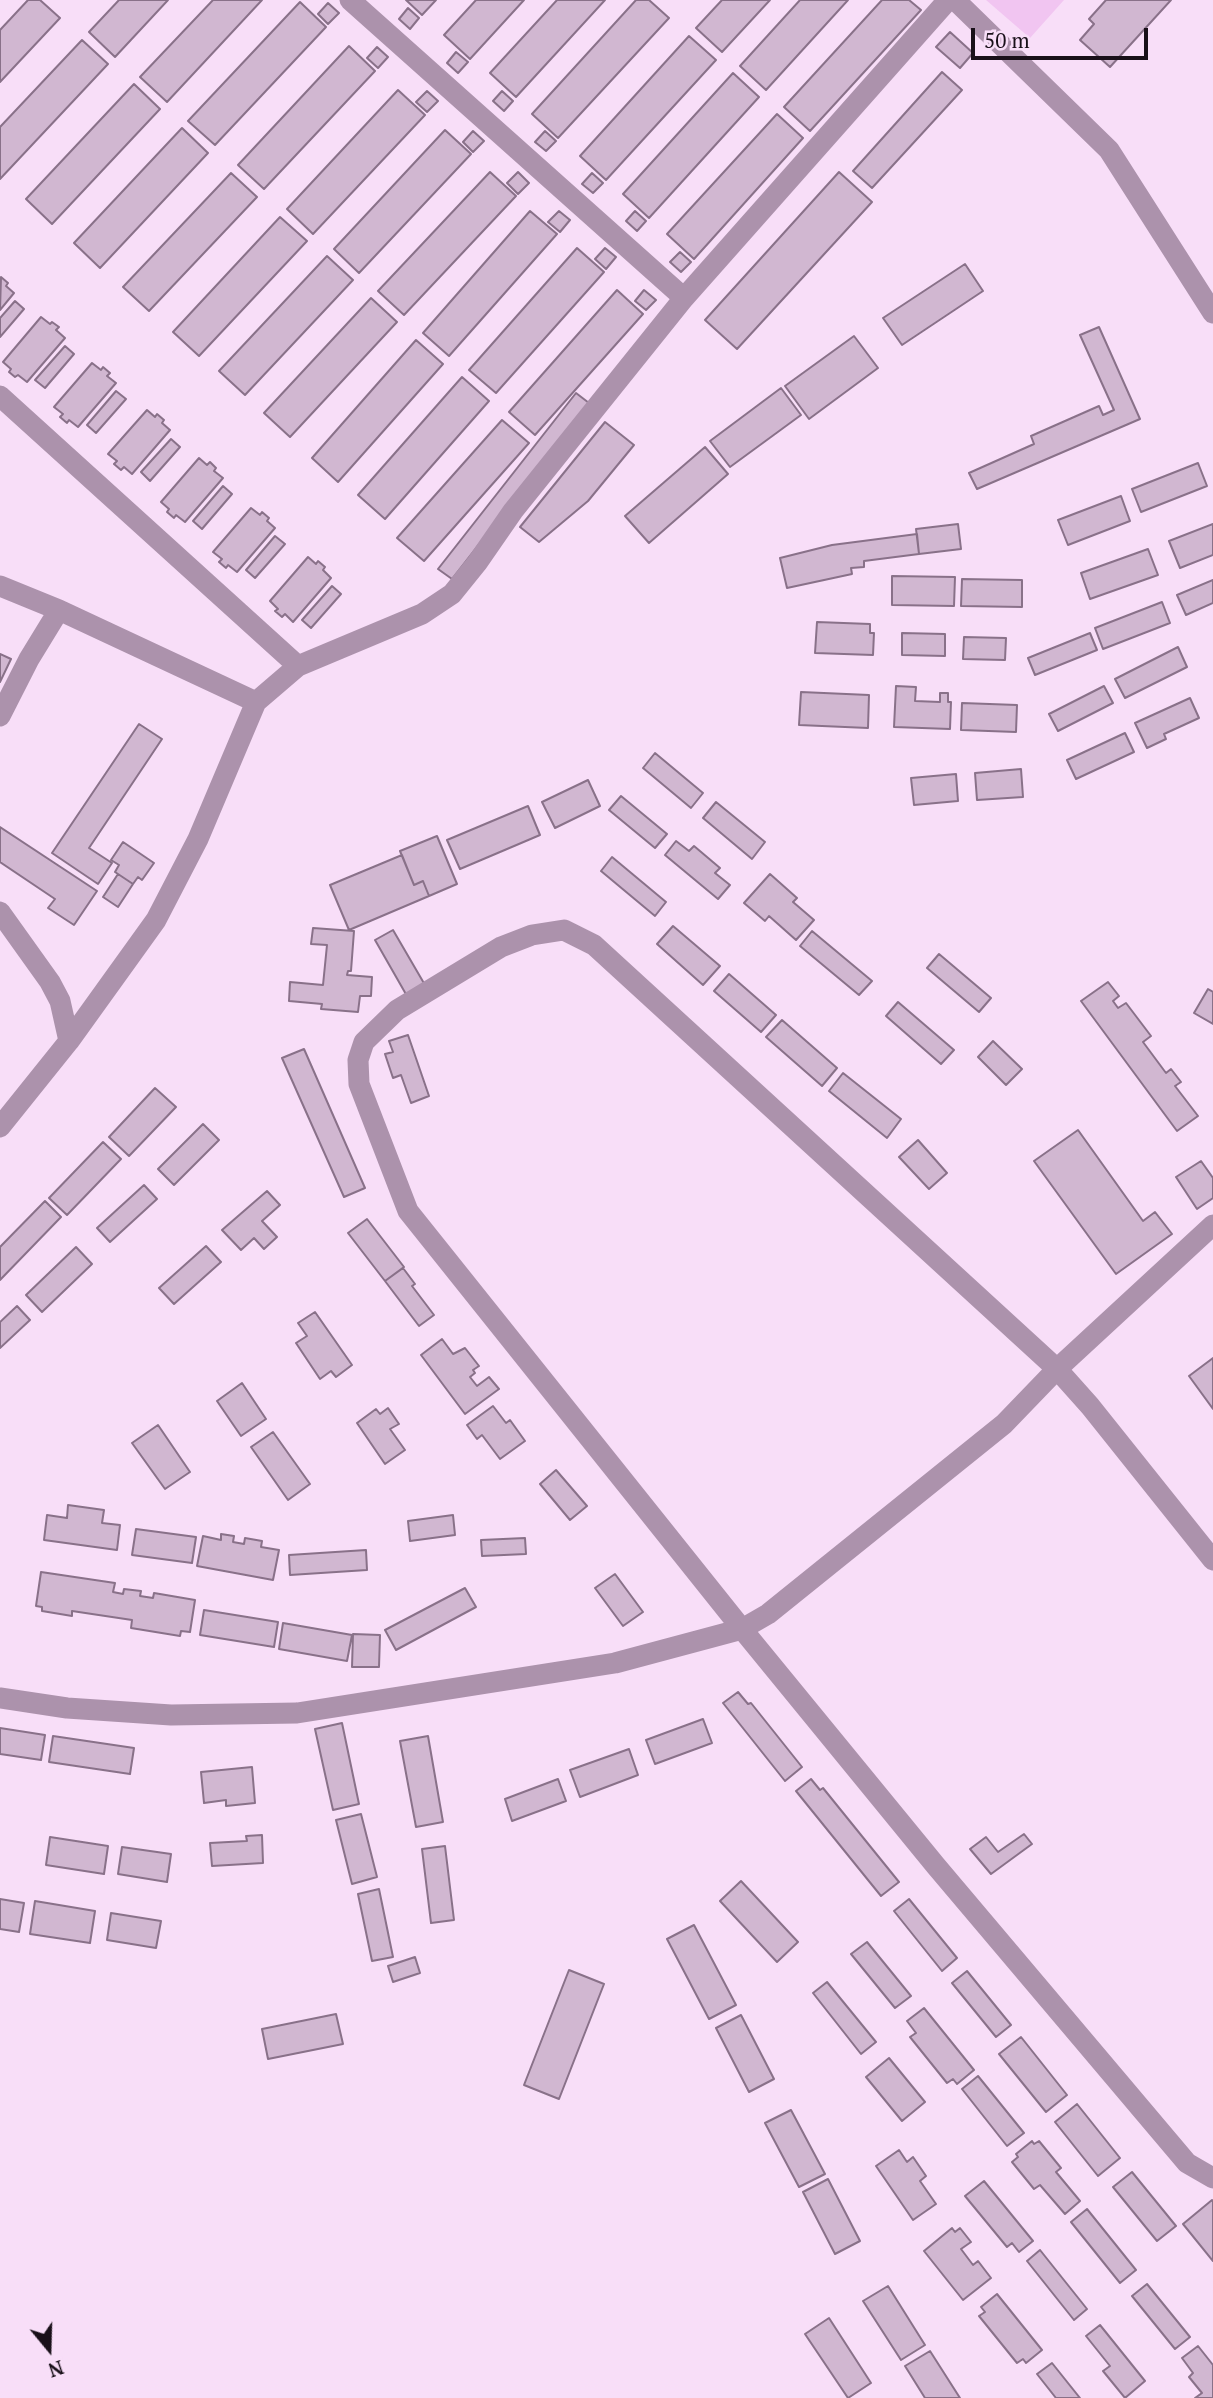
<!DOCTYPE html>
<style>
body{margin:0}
#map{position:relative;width:1213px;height:2398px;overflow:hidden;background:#f8def8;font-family:"PT Serif",serif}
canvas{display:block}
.north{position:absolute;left:14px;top:2314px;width:70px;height:70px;-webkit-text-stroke:5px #f8def8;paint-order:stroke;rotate:161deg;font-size:19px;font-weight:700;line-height:28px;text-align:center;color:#191019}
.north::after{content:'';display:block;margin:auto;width:24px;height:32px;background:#191019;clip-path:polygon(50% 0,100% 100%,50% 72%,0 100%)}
.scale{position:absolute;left:971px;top:28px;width:177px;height:32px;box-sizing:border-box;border:4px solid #191019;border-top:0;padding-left:9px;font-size:21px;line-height:24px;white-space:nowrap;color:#191019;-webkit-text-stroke:5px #f8def8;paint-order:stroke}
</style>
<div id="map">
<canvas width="1213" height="2398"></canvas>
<div class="north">N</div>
<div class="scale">50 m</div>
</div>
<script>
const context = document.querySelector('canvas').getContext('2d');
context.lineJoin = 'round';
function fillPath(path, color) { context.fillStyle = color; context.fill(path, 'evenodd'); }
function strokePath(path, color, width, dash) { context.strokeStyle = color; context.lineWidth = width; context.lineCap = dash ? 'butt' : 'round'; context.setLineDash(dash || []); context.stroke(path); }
fillPath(new Path2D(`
 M986,0H1064L1030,38Z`), '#f1c5f1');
const building = new Path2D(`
 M28,0H40L60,18L0,82V30Z
 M119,0H168L115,57L89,32Z
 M213,0H262L167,102L140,77Z
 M406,0H436L422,15Z
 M476,0H524L470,59L444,35Z
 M557,0H605L516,97L490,73Z
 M636,0H649L669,18L558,138L532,114Z
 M722,0H770L722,52L696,28Z
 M800,0H848L766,90L740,66Z
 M882,0H909L921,10L810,131L784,107Z
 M1106,0H1171L1110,67L1080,40L1094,24L1089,19Z
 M300,2L326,27L215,145L188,121Z
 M328,3L339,13L328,24L318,14Z
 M408,8L419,18L410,29L399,19Z
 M950,32L973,53L960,68L936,47Z
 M689,36L716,60L606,180L580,156Z
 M82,40L108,64L0,179V127Z
 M349,46L375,71L264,189L238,165Z
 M377,47L388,57L378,68L367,58Z
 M456,52L468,62L458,73L447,63Z
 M942,72L962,90L872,188L853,171Z
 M733,73L759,97L649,218L623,194Z
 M134,84L160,109L52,224L26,199Z
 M398,90L425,115L313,234L287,209Z
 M427,91L438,101L427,112L416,102Z
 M502,91L513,101L504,111L493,101Z
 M777,114L803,138L694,259L667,234Z
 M182,128L208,153L100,268L74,243Z
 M445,130L471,154L359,273L334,249Z
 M473,131L484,141L473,152L463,142Z
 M545,131L556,141L546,151L535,142Z
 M490,172L516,196L404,315L378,291Z
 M518,172L529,183L518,194L507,183Z
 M839,172L872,202L737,349L705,320Z
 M231,173L257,197L149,311L123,287Z
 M592,173L603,183L593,193L582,184Z
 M530,211L557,234L449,356L423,333Z
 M559,211L570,220L560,232L548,222Z
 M635,211L646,221L637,231L626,221Z
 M280,217L307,241L199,356L173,332Z
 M577,248L604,272L496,393L469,370Z
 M605,248L616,257L606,269L595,259Z
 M680,252L691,262L681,272L670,262Z
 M327,256L353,280L245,395L219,371Z
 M965,264L983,291L902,345L883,318Z
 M1,277L8,283L6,286L14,293L0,310Z
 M617,290L643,314L535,435L509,412Z
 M644,290L656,300L646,310L635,301Z
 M371,298L397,322L290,437L264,413Z
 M15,301L24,309L0,337V318Z
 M41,317L50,324L52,322L59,327L56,330L65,338L27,382L18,375L15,377L9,372L11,369L3,362Z
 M1099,327L1140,419L977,489L969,473L1034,444L1031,436L1099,406L1103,415L1114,410L1080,335Z
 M854,336L878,368L809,419L785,386Z
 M416,340L443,364L338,482L312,458Z
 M65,346L74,354L45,388L35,380Z
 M92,363L101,370L103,367L110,373L107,376L116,383L78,427L69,420L67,423L60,417L63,414L54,407Z
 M462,377L489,401L385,519L358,495Z
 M781,388L801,415L730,467L710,441Z
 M116,391L126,399L96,433L87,425Z
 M576,393L589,403L452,579L438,569Z
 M147,410L155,417L157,414L164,420L162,423L170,430L132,474L124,467L121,470L114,464L117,461L108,454Z
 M502,420L529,443L424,561L397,538Z
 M605,422L634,445L588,501L539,542L520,527Z
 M171,439L180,447L150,481L141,472Z
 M705,447L728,474L649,543L625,516Z
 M199,458L207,465L210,462L216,468L214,471L223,478L185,522L176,515L174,518L167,512L169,509L161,502Z
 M1198,463L1207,486L1141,512L1132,489Z
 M223,486L232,494L202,529L193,521Z
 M1121,496L1130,521L1068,545L1058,520Z
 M251,508L260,515L262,512L269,518L267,521L275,528L237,572L228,565L226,568L219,562L222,559L213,552Z
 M958,524L961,549L919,554L916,529Z
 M1213,524V555L1180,568L1169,541Z
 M917,534L919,554L864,561V567L851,568L852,574L787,588L780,558L832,545Z
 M275,536L285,544L255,578L246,570Z
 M1148,549L1158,575L1090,599L1081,573Z
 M308,557L316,564L318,561L325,567L323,570L331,578L293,622L285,614L282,617L275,611L278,609L270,601Z
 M892,576L955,577L954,606L892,605Z
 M962,579L1022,580V607L961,606Z
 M1213,580V603L1186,615L1177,595Z
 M332,586L341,594L311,628L302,620Z
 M1162,602L1170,623L1103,649L1095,628Z
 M817,622L870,624V633H874L873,655L815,653Z
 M902,633L945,634V656L902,655Z
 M1090,633L1097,650L1035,675L1028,658Z
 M964,637L1006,638L1005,660L963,659Z
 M1178,647L1187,667L1125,698L1115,679Z
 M0,654L11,659L0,682Z
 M896,686L916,687L915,701L940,702V693H948V702H951L950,729L894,727Z
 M1104,686L1113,703L1058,731L1049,714Z
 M801,692L869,695L868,728L799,725Z
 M1190,698L1199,718L1164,734L1166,739L1147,748L1135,723Z
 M962,703L1017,705L1016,732L961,730Z
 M139,724L162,739L89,848L112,863L98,884L52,853Z
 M1125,733L1134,752L1076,779L1067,760Z
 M655,753L703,793L691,808L643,768Z
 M1021,769L1023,797L977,800L975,773Z
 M956,774L958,801L914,805L911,778Z
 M588,780L600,806L555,828L542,802Z
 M621,796L667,834L655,848L609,810Z
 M716,802L765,842L752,859L703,818Z
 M528,806L540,835L460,869L447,840Z
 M0,827L97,891L74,925L48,908L55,899L0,862Z
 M437,836L457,884L429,896L423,881L414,885L400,851Z
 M676,841L689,851L694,846L720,868L715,873L730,885L718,899L665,855Z
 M123,842L154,863L142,880L138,877L133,884L115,872L119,865L111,860Z
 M402,855L414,885L423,881L429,896L349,930L330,885Z
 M612,857L666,902L655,916L601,871Z
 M118,874L133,884L118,907L103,897Z
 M770,874L797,898L793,902L814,920L796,940L769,916L765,921L744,903Z
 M673,926L720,966L703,985L657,944Z
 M313,928L354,931L351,971H348L347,975L372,977L371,996H360L358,1012L321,1009L322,1004L289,1001L290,982L323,985L327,945L311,944Z
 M393,930L425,985L407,996L375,940Z
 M812,931L872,981L859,995L800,946Z
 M939,954L991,998L979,1012L927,968Z
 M729,974L776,1015L761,1032L714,991Z
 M1108,982L1119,996L1113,1001L1118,1008L1126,1003L1151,1036L1143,1042L1166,1073L1171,1069L1181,1082L1175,1086L1198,1116L1177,1131L1081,1001Z
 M1208,989L1213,992V1024L1194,1013Z
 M898,1002L954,1050L941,1064L886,1016Z
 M782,1020L837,1068L822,1086L766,1037Z
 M408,1035L429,1096L411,1103L401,1075L393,1078L385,1054L393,1052L389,1041Z
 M993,1041L1022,1069L1006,1085L978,1057Z
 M304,1049L365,1188L344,1197L282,1058Z
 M843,1073L901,1119L887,1138L829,1091Z
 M155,1088L176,1107L129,1156L109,1137Z
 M203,1124L219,1140L174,1185L158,1169Z
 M1078,1130L1143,1221L1155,1212L1172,1234L1116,1274L1034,1161Z
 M918,1140L947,1173L929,1189L899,1157Z
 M103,1142L121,1159L67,1215L49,1198Z
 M1201,1161L1213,1178V1198L1197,1209L1176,1177Z
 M144,1185L157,1199L110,1242L97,1228Z
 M267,1191L280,1205L262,1221L277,1237L264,1249L254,1238L241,1250L222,1230Z
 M45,1201L61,1217L0,1280V1247Z
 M367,1219L404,1267L385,1281L348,1233Z
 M206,1246L221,1262L174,1304L159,1288Z
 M76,1247L92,1264L42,1312L26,1295Z
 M403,1268L415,1284L412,1286L434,1315L419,1326L385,1281Z
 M17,1306L30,1320L0,1348V1322Z
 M315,1312L352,1365L336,1377L331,1371L320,1379L296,1343L307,1336L298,1323Z
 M442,1339L453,1354L465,1348L479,1366L473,1370L475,1373L470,1377L477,1386L489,1377L499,1389L465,1414L421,1355Z
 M1213,1358V1409L1189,1376Z
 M242,1383L266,1419L241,1436L217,1401Z
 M493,1406L506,1423L510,1420L525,1441L500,1459L482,1435L477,1439L467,1425Z
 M388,1408L399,1424L390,1429L405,1450L385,1464L357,1423L376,1409L380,1414Z
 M158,1425L190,1472L165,1489L132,1443Z
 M273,1432L310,1484L288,1500L251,1447Z
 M556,1470L587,1506L570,1520L540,1484Z
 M68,1505L104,1510L102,1523L120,1525L117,1550L44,1540L47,1515L67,1518Z
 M453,1515L455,1535L410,1541L408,1521Z
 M136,1529L196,1537L192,1563L132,1555Z
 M221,1534L234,1536L233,1542L244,1544L245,1538L262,1541L261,1547L279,1550L273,1580L197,1566L203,1536L221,1540Z
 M525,1538L526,1554L482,1556L481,1540Z
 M366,1550L367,1570L290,1575L289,1555Z
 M41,1572L115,1583L113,1592L123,1594L124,1589L141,1591L140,1596L153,1598L154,1593L195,1600L190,1632L181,1631L180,1636L131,1628L132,1620L72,1611V1616L42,1611V1607L36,1606Z
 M615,1574L643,1612L623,1626L595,1588Z
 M465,1588L476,1607L396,1650L385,1630Z
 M204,1610L278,1622L274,1647L200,1635Z
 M283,1623L352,1635L347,1661L279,1649Z
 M353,1634L380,1635L379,1667H352Z
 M738,1692L748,1704L751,1703L802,1767L785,1781L723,1703Z
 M703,1719L712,1743L655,1764L646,1740Z
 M342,1723L359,1804L333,1810L315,1729Z
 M0,1728L45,1735L41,1760L0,1754Z
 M53,1736L134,1748L130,1774L49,1762Z
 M428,1736L443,1822L416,1827L400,1741Z
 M629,1749L638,1775L580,1797L570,1770Z
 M252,1767L255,1803L226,1806V1800L204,1803L201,1772Z
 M558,1779L566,1801L512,1821L505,1799Z
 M811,1779L820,1790L823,1788L899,1882L881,1896L796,1791Z
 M361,1814L377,1877L352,1884L336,1820Z
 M1024,1834L1032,1844L991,1874L970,1849L986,1837L998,1852Z
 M262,1835L263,1863L212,1866L210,1843L247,1841L246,1836Z
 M50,1837L108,1846L104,1874L46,1865Z
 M445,1846L454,1920L431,1923L422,1849Z
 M122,1847L171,1854L167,1882L118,1874Z
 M741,1881L798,1942L777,1962L720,1901Z
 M379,1889L393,1957L372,1961L358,1894Z
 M0,1899L24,1903L19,1932L0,1929Z
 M909,1899L957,1958L942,1971L894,1911Z
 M35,1901L95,1911L90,1943L30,1934Z
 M111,1913L161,1921L156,1948L107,1940Z
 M694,1925L736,2005L709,2019L667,1939Z
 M867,1942L911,1996L895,2008L851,1954Z
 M415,1957L420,1973L393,1982L388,1966Z
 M569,1970L604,1984L559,2099L524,2085Z
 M967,1971L1011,2025L996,2037L952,1983Z
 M827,1982L876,2042L861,2054L813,1993Z
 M924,2008L974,2070L957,2084L953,2079L947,2083L910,2037L916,2033L907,2021Z
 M336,2014L343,2044L268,2059L262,2029Z
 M741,2015L774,2079L749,2092L716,2028Z
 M1021,2037L1067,2095L1046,2112L999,2054Z
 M889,2058L925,2102L902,2121L866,2077Z
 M978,2076L1024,2133L1007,2146L962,2089Z
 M1077,2104L1120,2158L1098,2176L1055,2122Z
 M791,2110L825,2174L799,2187L765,2123Z
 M1032,2141L1034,2144L1039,2141L1061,2168L1056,2172L1080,2201L1065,2214L1040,2185L1034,2189L1012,2162L1018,2157L1016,2154Z
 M899,2150L907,2162L913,2157L926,2176L920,2181L936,2204L913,2220L876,2166Z
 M1132,2172L1176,2226L1157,2241L1113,2187Z
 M828,2179L860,2241L835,2254L803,2192Z
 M984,2181L1033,2241L1019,2252L1012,2243L1007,2247L965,2196Z
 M1212,2200L1213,2202V2261L1183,2224Z
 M1087,2209L1136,2270L1120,2283L1071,2222Z
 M952,2228L955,2232L960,2228L971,2242L961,2249L973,2265L978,2261L991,2278L963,2300L924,2251Z
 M1040,2250L1087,2309L1074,2320L1027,2261Z
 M1147,2284L1190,2337L1175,2349L1132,2296Z
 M888,2286L925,2345L901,2360L863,2301Z
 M997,2294L1042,2350L1026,2363L1023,2359L1017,2363L979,2316L985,2312L981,2307Z
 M829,2318L871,2383L848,2398L805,2334Z
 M1100,2325L1145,2381L1125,2398L1103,2371L1110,2366L1086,2336Z
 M1198,2346L1213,2365V2398H1195L1202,2393L1189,2377L1193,2373L1182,2358Z
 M930,2351L960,2398H925L905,2366Z
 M1052,2363L1080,2398H1056L1037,2374Z`);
fillPath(building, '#d1b7d1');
strokePath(building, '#897189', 2);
strokePath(new Path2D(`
 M350,0L684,298
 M955,0L1109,150L1213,313
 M0,396L298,666
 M0,586L59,610L256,702L298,666L422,614L452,594L477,563L513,511L684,298L948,0
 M0,716L29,659L59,610
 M0,912L50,982L60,1001L69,1041
 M0,1127L69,1041L156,920L198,839L256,702
 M1213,1560L1090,1406L1057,1369L594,945L564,930L532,935L501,947L397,1010L364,1042L358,1060L359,1084L408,1211L742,1629L936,1866L1187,2163L1213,2178
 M0,1698L67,1708L171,1715L297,1713L615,1663L742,1629L768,1614L1004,1424L1057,1369L1213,1225`), '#ac92ac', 21);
</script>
